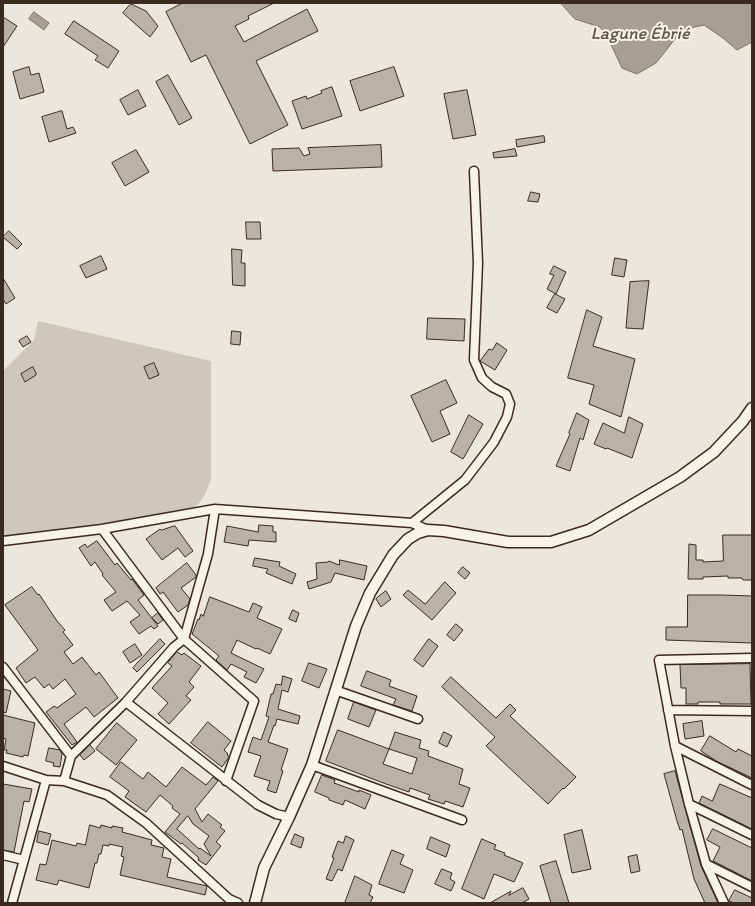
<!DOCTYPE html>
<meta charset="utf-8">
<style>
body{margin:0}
#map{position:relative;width:755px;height:906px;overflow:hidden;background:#ece7dc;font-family:Itim,sans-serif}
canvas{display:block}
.frame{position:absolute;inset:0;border:4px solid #3b2a1e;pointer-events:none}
</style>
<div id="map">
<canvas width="755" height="906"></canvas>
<div class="frame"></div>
</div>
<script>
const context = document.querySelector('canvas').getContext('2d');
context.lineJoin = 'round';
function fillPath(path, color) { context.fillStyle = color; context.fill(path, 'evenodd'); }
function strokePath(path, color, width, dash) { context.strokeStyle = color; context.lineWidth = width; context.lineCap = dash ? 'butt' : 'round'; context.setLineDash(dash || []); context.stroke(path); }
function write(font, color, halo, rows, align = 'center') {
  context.font = font + ' Itim,sans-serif'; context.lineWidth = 4; context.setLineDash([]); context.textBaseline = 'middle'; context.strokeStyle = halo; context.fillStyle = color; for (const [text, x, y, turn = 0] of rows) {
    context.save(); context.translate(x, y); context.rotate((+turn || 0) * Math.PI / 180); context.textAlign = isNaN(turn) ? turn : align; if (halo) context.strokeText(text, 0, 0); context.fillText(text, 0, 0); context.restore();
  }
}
fillPath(new Path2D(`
 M38,321L211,361V479C204,499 201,505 182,515L3,537V371L34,340Z`), '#cec8bc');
const water = new Path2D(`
 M561,3H752V42L737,50L723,38L704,25L690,28L679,34L656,63L637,74L622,68L607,36L600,27L575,19Z
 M34,12L49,23L44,30L29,19Z`);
fillPath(water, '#a89f93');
strokePath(water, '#7c7064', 1);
const building = new Path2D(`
 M183,3H274L248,16L249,19L235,26L244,42L307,9L318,31L256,61L288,125L250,144L206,55L191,62L166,12Z
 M131,4L146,11L158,26L150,37L123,13Z
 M3,17L17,26L3,47Z
 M74,21L119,51L108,68L95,60L98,56L65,34Z
 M29,67L31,75L39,73L44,92L20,99L13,72Z
 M394,67L404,96L360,111L350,81Z
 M168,75L192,118L179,125L156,82Z
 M332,87L342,116L302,129L292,101L306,96L307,99L322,93L321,91Z
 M138,90L146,106L128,115L120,100Z
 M467,90L476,135L453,139L444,94Z
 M62,111L67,129L73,127L76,133L49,142L42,117Z
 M544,136L545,142L517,147L516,140Z
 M381,145L382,167L273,171L272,149L299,148L304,156L310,154L308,148Z
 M515,149L517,156L494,158L493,153Z
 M136,150L149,172L125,186L112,163Z
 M531,192L540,194L538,202L528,201Z
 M246,222H260L261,239H247Z
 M9,231L22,244L17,249L3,237Z
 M232,249L242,250L241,263H245V286L233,285Z
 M101,256L107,269L86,278L80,266Z
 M615,258L627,260L624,277L612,275Z
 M554,266L566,272L556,294L547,289L554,275L550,274Z
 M3,278L15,298L6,304L3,299Z
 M649,281L643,329L626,328L630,282Z
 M555,294L565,299L557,313L547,308Z
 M587,310L602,317L593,346L635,359L621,417L589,404L594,385L568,378Z
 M428,318L465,319L464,341L427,339Z
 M232,331L241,332L240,345L231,344Z
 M27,336L31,342L23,347L19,341Z
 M497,343L507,350L495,370L480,361L489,349L492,350Z
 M154,363L159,375L149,379L144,367Z
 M33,367L36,373V375L25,382L21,374Z
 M446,380L457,403L440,411L450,434L432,442L411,396Z
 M577,413L589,420L583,440L580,438L570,471L556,466L570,434L569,433Z
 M469,415L483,424L463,459L451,452Z
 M629,417L643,424L632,458L607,448L606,449L594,444L603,423L624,433Z
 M259,525L273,526V532H276V542L249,540L248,546L224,542L227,526L258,532Z
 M175,526L193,551L185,557L178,548L162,560L146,539L160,529L161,530Z
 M723,535H752V580H743L742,578H728V576L703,577V579H688L689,544L696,545V560H703V562L723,561Z
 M97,541L115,565L117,563L131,580L132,579L144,595L138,600L158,626L154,629L151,626L139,634L130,622L140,615L127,601L112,611L104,600L116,592L102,575L103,574L95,562L91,566L79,548L85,544L87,547Z
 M255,558L280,562L279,566L296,574L292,584L266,573L268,569L253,566Z
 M340,560L367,566L364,580L335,573L331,582L309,589L307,582L317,579L316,563L328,562L329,561L339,565Z
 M187,563L196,575V577L181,588L190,599L188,605L178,612L163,592L160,594L156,588Z
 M463,567L470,573L465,579L458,573Z
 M445,582L456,593L432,620L403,595L408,590L425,604Z
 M32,587L38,595L39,594L57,621L65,630L63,632L73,645L64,652L73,664L82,657L96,675L99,672L118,698L94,717L86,707L64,724L77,742L72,745L46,712L54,706L57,708L76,694L65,679L53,689L49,684L44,688L35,677L26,683L16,668L38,650L5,605Z
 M386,591L391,599L381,607L376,599Z
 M688,595H722L752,596V643L666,640V627H687Z
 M210,597L249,612L253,603L262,607L257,618L282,629L270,654L257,648L256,649L237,640L231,653L264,669L256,683L244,677L247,672L231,664L227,670L216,660L219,656L192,634L198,619L199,620L201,614L203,616Z
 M293,610L299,613L296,622L289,619Z
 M158,613L163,620L158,624L152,618Z
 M456,624L463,630L454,641L447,635Z
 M160,639L165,644L137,672L133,668Z
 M429,639L438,646L423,667L414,660Z
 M135,644L142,655L130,663L123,652Z
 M177,652L182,655L184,653L201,666L189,682L194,687L186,696L191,700L169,724L158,714L168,703L152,688L172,666L168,663Z
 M309,663L327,669L319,688L302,681Z
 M750,664L751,704H720V702H698V704H686V688H681L680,665Z
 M367,671L391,680L389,686L417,696L412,711L393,705L396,699L361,686Z
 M283,676L292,679L288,692L282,690L278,709L300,716L298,724L277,719L275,726L274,725L268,742L288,749L281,770L283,771L276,793L267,790L270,781L254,776L261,756L248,752L253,737L261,740L269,717L266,716L271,694H273L276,684L281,685Z
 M451,677L496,718L510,704L516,710L510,716L576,777L564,789L563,788L548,804L486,746L495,737L442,687Z
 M3,689L11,691L6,713L3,712Z
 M354,702L376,710L369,727L348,719Z
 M3,715L35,723L28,756L24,755L23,757L6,753L7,750H4L6,739L3,738Z
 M702,721L704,736L685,739L683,724Z
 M208,722L231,741L224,750L228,754L227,755L229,757L222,767L191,743Z
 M117,723L137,740L116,765L96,749Z
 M338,730L389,749L383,764L412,774L417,758L389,749L395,732L421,740L419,748L429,751L428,756L463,769L459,784L470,788L463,807L445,801L444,804L428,799L430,795L410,788L409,792L386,784L326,761Z
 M444,732L452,736L447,747L439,743Z
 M710,736L736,752L738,749L752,756V778L716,761L701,751Z
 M90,745L95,751L84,760L80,755Z
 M49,748L60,750L62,754L60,767L53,766L54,763L46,761Z
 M121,762L143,779L148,772L166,787L182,767L206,785L213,777L218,781L195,809L202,822L208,814L222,825L220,827L225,831L216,842L221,846L206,865L198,860L199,858L182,843L181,844L165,832L180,814L172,808L173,806L160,795L146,812L125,797L129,791L110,777ZM188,816L193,824L209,836L204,844L211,856L200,848L199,849L177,829Z
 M675,771L701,866L718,903H705L694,879L682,829L680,830L677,821L664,774Z
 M322,775L335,780L334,783L359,792V790L371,795L365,809L345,800L343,805L329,800V798L315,792Z
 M3,784L32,789L29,802L24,801L14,852L3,850Z
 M720,784L752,798V829L699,803L702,796L712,801Z
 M90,825L100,828L101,825L112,828V826L123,828L122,832L152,840L151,845L164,848L162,857L171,859L167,877L207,886L205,895L120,875L124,857L121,856L123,847L109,844V846L103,845L101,854H99L97,863H95L89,888L59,880L57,885L36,880L40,864L46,865L52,840L76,846L77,843L85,845Z
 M713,829L752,848V881L713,861L720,847L707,840Z
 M582,830L591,869L572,873L564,835Z
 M39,831L51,834L48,845L37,842Z
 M295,834L304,838L301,848L291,844Z
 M346,836L354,840L342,871L338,869L332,881L326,879L334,858L332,857L338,841L343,843Z
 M431,837L450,845L446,857L427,849Z
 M482,839L496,845L494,849L505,853L504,855L523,863L514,882L494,874L484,899L462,889Z
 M392,850L404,855L400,864L413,870L404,893L379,884Z
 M637,855L640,871L631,873L628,857Z
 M556,861L561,877L569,903H551L540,866Z
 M442,869L452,873L450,879L455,882L451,891L435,884Z
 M355,876L372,885L369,895L373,897L370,903H345Z
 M523,888L529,899L522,903H490L511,891L509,895Z
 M735,890L752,898V903H734L729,901Z`);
fillPath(building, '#bab2a7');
strokePath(building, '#3b2a1e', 1);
const minor = new Path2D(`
 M412,523L465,480L494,442L507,417L510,404L506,394L492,387L482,378L474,360L478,263L474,171
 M102,529L184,639L254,701L226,781
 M3,541L102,529L215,509L412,523L428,530
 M3,667L71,756
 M335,690L418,719
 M126,702L258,805L276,814L289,817
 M668,710L752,711
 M675,746L752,785
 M312,765L462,820
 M3,766L46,780
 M64,781L107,795L146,823L229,899L238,903
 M689,804L752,835
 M3,855L24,860
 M706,864L752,887
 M12,903L46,780L64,781L71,756L126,702L174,647L184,639L208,554L215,509
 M724,903L706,864L689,804L675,746L659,660L752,658`);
const tertiary = new Path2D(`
 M255,903L264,868L289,817L312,765L356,626L370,593L393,555L408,539L418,533L428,530L444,531L508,542H551L589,530L680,477L714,452L743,421L752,408`);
strokePath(minor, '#3b2a1e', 11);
strokePath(tertiary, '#3b2a1e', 13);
strokePath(minor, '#f7f3e8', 8);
strokePath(tertiary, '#f7f3e8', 10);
write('italic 18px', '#615347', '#f7f3e8', [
 ["Lagune Ébrié",640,34]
]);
</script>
